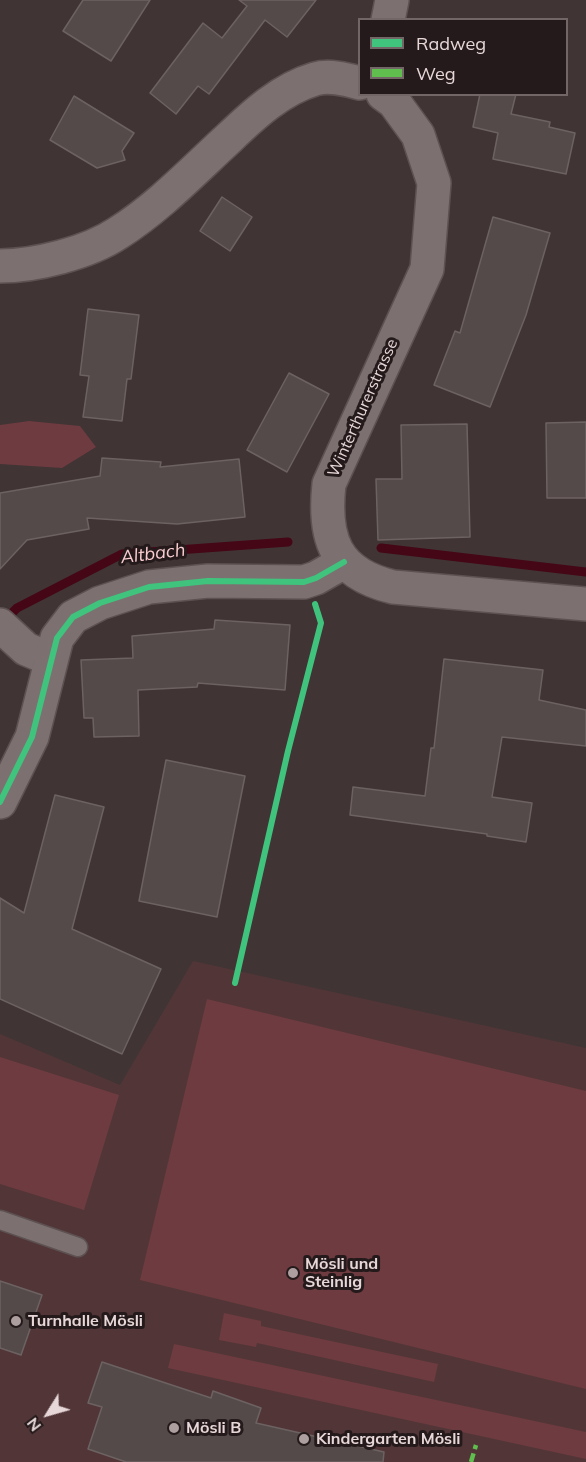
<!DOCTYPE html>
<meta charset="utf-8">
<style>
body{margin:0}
#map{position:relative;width:586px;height:1462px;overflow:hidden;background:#403434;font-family:Mulish,sans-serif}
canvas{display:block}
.legend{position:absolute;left:358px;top:18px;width:210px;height:78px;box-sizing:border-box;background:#251a1b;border:2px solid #736667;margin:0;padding:8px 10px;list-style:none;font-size:18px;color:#e7d7d8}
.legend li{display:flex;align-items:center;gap:12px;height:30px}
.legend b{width:30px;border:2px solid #736667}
.north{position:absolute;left:18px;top:1384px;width:60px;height:60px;-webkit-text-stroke:4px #251a1b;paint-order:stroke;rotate:233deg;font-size:16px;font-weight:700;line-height:24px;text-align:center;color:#e7d7d8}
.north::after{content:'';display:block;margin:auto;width:21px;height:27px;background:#e7d7d8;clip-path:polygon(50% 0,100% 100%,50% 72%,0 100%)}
</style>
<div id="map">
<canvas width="586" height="1462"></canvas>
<ul class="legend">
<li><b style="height:8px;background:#40c37c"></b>Radweg</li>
<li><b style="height:8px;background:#5fbe4e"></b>Weg</li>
</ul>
<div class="north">N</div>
</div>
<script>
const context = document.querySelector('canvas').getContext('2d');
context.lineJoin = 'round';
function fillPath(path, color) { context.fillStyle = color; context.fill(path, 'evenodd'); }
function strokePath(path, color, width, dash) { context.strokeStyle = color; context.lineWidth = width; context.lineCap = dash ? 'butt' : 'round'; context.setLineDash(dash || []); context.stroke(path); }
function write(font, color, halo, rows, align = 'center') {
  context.font = font + ' Mulish,sans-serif'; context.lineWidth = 6; context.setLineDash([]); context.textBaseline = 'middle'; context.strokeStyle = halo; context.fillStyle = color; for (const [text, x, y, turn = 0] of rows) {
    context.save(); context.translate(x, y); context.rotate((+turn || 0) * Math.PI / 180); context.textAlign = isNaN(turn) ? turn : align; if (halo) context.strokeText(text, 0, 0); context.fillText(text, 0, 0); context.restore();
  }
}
fillPath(new Path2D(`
 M193,961L586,1048V1462H0V1034L120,1085Z`), '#523637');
fillPath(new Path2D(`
 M29,421L80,426L96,447L62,468L0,464V425Z
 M207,999L586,1091V1389L140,1280Z
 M0,1057L119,1095L84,1210L0,1184Z
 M224,1313L261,1321V1326L438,1364L434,1382L257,1343L256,1347L219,1340Z
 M174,1344L586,1432V1459L168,1368Z`), '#6e3b40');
strokePath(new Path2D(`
 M381,548L586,572
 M4,621L17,608L122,554L288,542`), '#450616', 9);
const building = new Path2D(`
 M83,0H150L111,61L63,31Z
 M239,0H316L287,37L265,20L209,94L198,86L176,114L150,93L203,23L222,38L247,6Z
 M480,94H516L511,114L550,122L549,127L575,133L566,174L493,159L498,133L473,127Z
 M74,96L134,133L122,151L125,160L97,168L50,140Z
 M222,197L252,217L230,251L200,231Z
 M493,217L550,233L526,315L490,407L434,385L455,331L460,333Z
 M88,309L139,315L131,379H127L122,421L83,417L89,376L80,375Z
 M289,373L329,394L287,472L247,450Z
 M586,422V498H547L546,423Z
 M467,424L470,537L378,540L376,479H402L401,425Z
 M102,458L161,462L160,467L239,459L245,517L177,524L87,518L89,529L27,540L0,569V493L100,476Z
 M215,620L290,625L285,690L198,683L197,687L138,690L139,736L94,737L93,718H84L81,660L133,658L132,636L214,629Z
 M444,659L543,670L539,700L586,710V746L502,737L492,797L532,803L526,842L487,836V834L350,815L353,787L425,796L431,748H434Z
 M166,760L245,776L217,917L139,901Z
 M55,795L104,807L72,929L161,969L122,1054L0,999V898L24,913Z
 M0,1281L42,1295L21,1355L0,1348Z
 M102,1362L211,1398L213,1391L261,1408L256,1423L384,1452L383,1462H126L88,1449L102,1407L88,1403Z`);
fillPath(building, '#544a4a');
strokePath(building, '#6d6262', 1.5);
const lane = new Path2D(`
 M0,1220L78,1247`);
const street = new Path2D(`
 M388,20L392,0
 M0,625L26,649L50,659`);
const secondary = new Path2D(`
 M383,94L394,102L418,135L434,183L427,269L329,484C323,539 335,573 393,587L586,604
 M0,266C35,266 88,253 118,233C159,207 193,171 229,138C253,115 281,89 315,79C329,75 345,79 360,83
 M0,802L32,737L57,638L73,617L100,603L149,587L208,581L304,582L316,578L344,562`);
strokePath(lane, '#5d5152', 21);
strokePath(street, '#5d5152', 36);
strokePath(secondary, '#5d5152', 36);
strokePath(lane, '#7c7071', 18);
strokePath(street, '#7c7071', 33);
strokePath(secondary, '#7c7071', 33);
strokePath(new Path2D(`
 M471,1462L476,1445`), '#5fbe4e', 4.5, [9, 4.5]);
strokePath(new Path2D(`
 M0,802L32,737L57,638L73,617L100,603L149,587L208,581L304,582L316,578L344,562
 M235,983L288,751L321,623L315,604`), '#40c37c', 6);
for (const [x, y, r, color] of [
 [293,1273,6,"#ad9e9f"],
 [16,1321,6,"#ad9e9f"],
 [174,1428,6,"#ad9e9f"],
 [304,1439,6,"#ad9e9f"]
]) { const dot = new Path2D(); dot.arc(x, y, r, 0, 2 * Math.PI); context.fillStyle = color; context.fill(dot); strokePath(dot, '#251a1b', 2); }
write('16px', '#e7d7d8', '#251a1b', [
 ["Winterthurerstrasse",363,408,-66]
]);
write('bold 16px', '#e7d7d8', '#251a1b', [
 ["Mösli und",305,1264],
 ["Steinlig",305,1282],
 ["Turnhalle Mösli",28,1321],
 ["Mösli B",186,1428],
 ["Kindergarten Mösli",316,1439]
], 'left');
write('italic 18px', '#f9cccf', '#251a1b', [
 ["Altbach",153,554,-7]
]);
</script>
